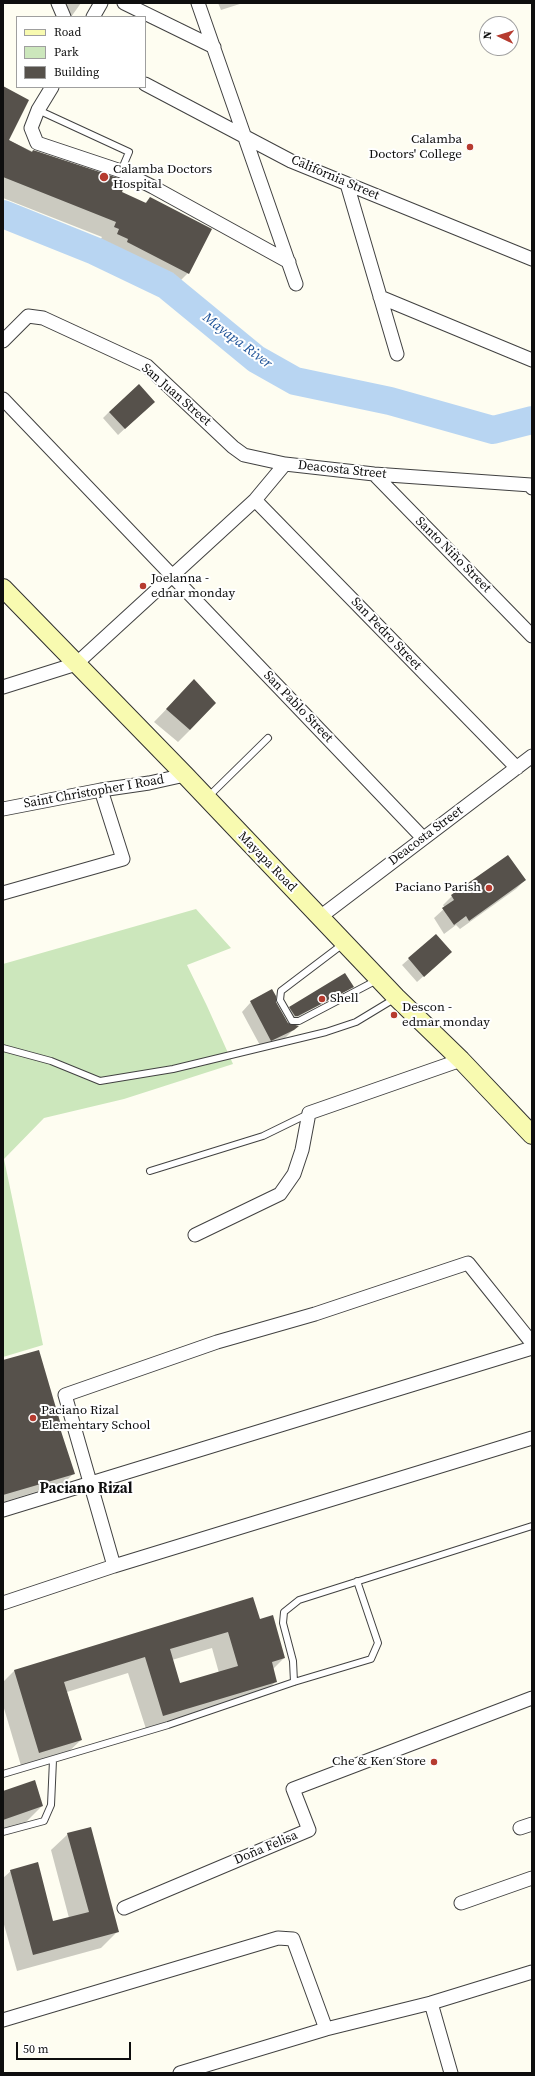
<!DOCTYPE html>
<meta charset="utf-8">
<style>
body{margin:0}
#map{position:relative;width:535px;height:2076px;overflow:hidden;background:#fefdf1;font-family:"Source Serif 4",serif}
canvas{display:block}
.frame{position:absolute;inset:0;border:4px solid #0e0e0e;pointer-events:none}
.legend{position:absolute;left:16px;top:16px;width:130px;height:72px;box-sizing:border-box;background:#fff;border:1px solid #9f9f9f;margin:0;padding:5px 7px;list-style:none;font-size:12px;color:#0e0e0e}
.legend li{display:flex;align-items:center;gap:8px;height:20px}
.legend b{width:20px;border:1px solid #9f9f9f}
.north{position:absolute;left:479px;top:16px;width:40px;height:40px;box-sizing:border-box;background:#fff;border:1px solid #9f9f9f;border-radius:50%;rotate:274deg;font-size:11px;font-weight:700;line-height:16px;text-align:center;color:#0e0e0e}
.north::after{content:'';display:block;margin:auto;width:14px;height:18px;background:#b63b2f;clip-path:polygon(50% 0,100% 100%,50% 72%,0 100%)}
.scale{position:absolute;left:16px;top:2042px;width:115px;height:18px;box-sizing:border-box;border:2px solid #0e0e0e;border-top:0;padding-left:5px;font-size:12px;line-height:14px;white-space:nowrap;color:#0e0e0e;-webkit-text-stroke:3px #fff;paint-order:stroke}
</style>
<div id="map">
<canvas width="535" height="2076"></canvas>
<div class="frame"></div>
<ul class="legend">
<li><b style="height:5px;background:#f8fab0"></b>Road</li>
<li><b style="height:11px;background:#cce7bc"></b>Park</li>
<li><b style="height:11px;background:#56514b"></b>Building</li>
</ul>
<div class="north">N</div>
<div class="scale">50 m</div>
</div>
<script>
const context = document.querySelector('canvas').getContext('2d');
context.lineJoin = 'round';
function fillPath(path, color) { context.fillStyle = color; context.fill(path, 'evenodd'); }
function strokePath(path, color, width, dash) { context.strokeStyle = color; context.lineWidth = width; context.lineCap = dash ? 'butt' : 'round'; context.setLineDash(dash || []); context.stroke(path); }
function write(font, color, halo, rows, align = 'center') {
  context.font = font + ' "Source Serif 4",serif'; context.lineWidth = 4; context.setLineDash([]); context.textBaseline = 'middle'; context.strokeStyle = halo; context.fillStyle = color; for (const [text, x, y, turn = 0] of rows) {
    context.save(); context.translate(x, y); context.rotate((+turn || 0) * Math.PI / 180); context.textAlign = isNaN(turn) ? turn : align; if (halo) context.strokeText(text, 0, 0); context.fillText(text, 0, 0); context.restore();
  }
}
fillPath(new Path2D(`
 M196,909L231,948L187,965L207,1006L233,1064L124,1099L44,1118L4,1159L43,1345L3,1357V964Z`), '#cce7bc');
fillPath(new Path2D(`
 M53,3H81L71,17H58Z
 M218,3H243L221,10Z
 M3,87L8,140L144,204L150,198L188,273L173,288L112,257L114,254L102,249L104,245L99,242L102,237L3,198Z
 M147,408L118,435L103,418L109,412Z
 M182,693L190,730L178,742L154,722Z
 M525,880L516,889L460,929L456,925L444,934L434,918L445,908L443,905L452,896Z
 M436,935L444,958L417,982L402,965Z
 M352,987L294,1019L287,1011L290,1008Z
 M251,1002L287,1024L297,1026L284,1039L262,1049L242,1012Z
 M3,1361L60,1424L58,1426L74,1473L64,1483L3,1502Z
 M260,1620L284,1658L273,1669L276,1681L260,1698L147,1732L128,1673L67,1692L81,1740L64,1756L22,1769L3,1705V1682L14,1671ZM212,1648L219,1673L180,1684L172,1660Z
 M3,1792L42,1806L25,1823L3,1830Z
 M68,1834L118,1931L101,1948L17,1971L3,1921V1878L11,1871L53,1923L69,1918L51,1850Z`), '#0003');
strokePath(new Path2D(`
 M3,214L95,251L166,285L256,359L295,381L390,401L493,430L532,420`), '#b8d5f2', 28);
fillPath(new Path2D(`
 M3,86L29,100L9,140L32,152L33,150L118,178L126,182L122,192L146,203L150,197L212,229L189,274L127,242L128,239L117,234L119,229L114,227L116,222L3,177Z
 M139,384L155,402L125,429L109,412Z
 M194,679L216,703L190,730L166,709Z
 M508,855L526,880L469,921L466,916L454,925L442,908L454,900L451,895Z
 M436,934L452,952L424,977L408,958Z
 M345,973L354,987L298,1016H295L289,1007Z
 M272,989L276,996V1002L288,1023L299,1026L294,1030L271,1041L250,1001Z
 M39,1350L61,1425H59L75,1474L3,1495V1360Z
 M253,1597L260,1619L273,1615L285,1658L272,1662L277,1682L163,1716L145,1657L64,1682L82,1740L39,1753L14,1670ZM228,1632L238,1666L180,1683L170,1649Z
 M35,1780L43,1806L3,1820V1791Z
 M91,1827L119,1932L33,1955L10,1870L38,1862L53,1921L89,1912L67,1833Z`), '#56514b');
const lane = new Path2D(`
 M38,110L129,152L121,171
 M208,797L268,738
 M343,944L281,991L280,1000L292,1021H299L377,980
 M3,1048L51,1061L100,1081L173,1069L326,1032L356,1022L394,999
 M150,1171L263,1136L308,1114
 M294,1682L293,1661L283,1623L284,1612L299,1600L532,1526
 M3,1774L168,1725L294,1682L371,1659L378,1643L357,1581
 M3,1832L44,1821L51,1805L53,1760`);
const street = new Path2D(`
 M58,3L64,17
 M124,3L214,47
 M198,3L296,284
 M93,17L101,3
 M145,84L291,161L532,259
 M52,87L38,110L31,128L37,143L121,171L153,187L289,262
 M347,184L397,354
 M380,297L532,360
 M3,341L28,316L43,318L147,366L233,447L244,455L285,464
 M3,399L423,838
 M374,474L532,636
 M255,500L517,768
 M3,687L76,664L255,500L285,464L374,474L531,485L532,488
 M3,809L101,790L149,783L185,775
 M3,893L123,859L101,790
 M320,917L532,756
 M195,1235L280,1194L294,1174L302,1150L309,1113L461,1060
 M3,1510L532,1348
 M114,1566L65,1395L217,1342L315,1314L468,1263L532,1343
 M3,1603L114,1566L532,1438
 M520,1828L532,1824
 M461,1903L532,1878
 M124,1908L309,1830L293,1789L532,1698
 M431,2003L451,2073
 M3,2020L278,1938L293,1939L326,2029
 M180,2073L326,2029L431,2003L532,1972`);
const secondary = new Path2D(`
 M3,588L185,775L396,997L461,1060L532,1135`);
strokePath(lane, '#414141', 8);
strokePath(street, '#414141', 15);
strokePath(secondary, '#303030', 20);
strokePath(lane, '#fff', 6);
strokePath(street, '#fff', 13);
strokePath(secondary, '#f8fab0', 18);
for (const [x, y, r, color] of [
 [470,147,4,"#b63b2f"],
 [104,177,5,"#b63b2f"],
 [143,586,4,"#b63b2f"],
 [489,888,4,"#b63b2f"],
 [322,999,4,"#b63b2f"],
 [394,1015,4,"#b63b2f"],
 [33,1418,4,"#b63b2f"],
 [434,1762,4,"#b63b2f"]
]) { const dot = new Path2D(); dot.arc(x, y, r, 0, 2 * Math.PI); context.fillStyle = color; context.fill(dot); strokePath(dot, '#fff', 1.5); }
write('13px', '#0e0e0e', '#fff', [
 ["Calamba",462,140,"right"],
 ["Doctors' College",462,155,"right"],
 ["Calamba Doctors",113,170],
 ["Hospital",113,185],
 ["Joelanna -",151,579],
 ["ednar monday",151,594],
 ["Paciano Parish",481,888,"right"],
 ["Shell",330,999],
 ["Descon -",402,1008],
 ["edmar monday",402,1023],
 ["Paciano Rizal",41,1411],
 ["Elementary School",41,1426],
 ["Che & Ken Store",426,1762,"right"]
], 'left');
write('13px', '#0e0e0e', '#fff', [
 ["California Street",335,178,23],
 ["San Juan Street",176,395,41],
 ["Deacosta Street",342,470,6],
 ["Santo Niño Street",453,555,45],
 ["San Pedro Street",386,634,46],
 ["San Pablo Street",298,707,46],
 ["Saint Christopher I Road",94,792,-10],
 ["Deacosta Street",426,836,-37],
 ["Mayapa Road",267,862,46],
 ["Doña Felisa",266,1848,-23]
]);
write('italic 14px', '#1f5398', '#fff', [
 ["Mayapa River",237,341,37]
]);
write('bold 15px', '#0e0e0e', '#fff', [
 ["Paciano Rizal",86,1489]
]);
</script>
